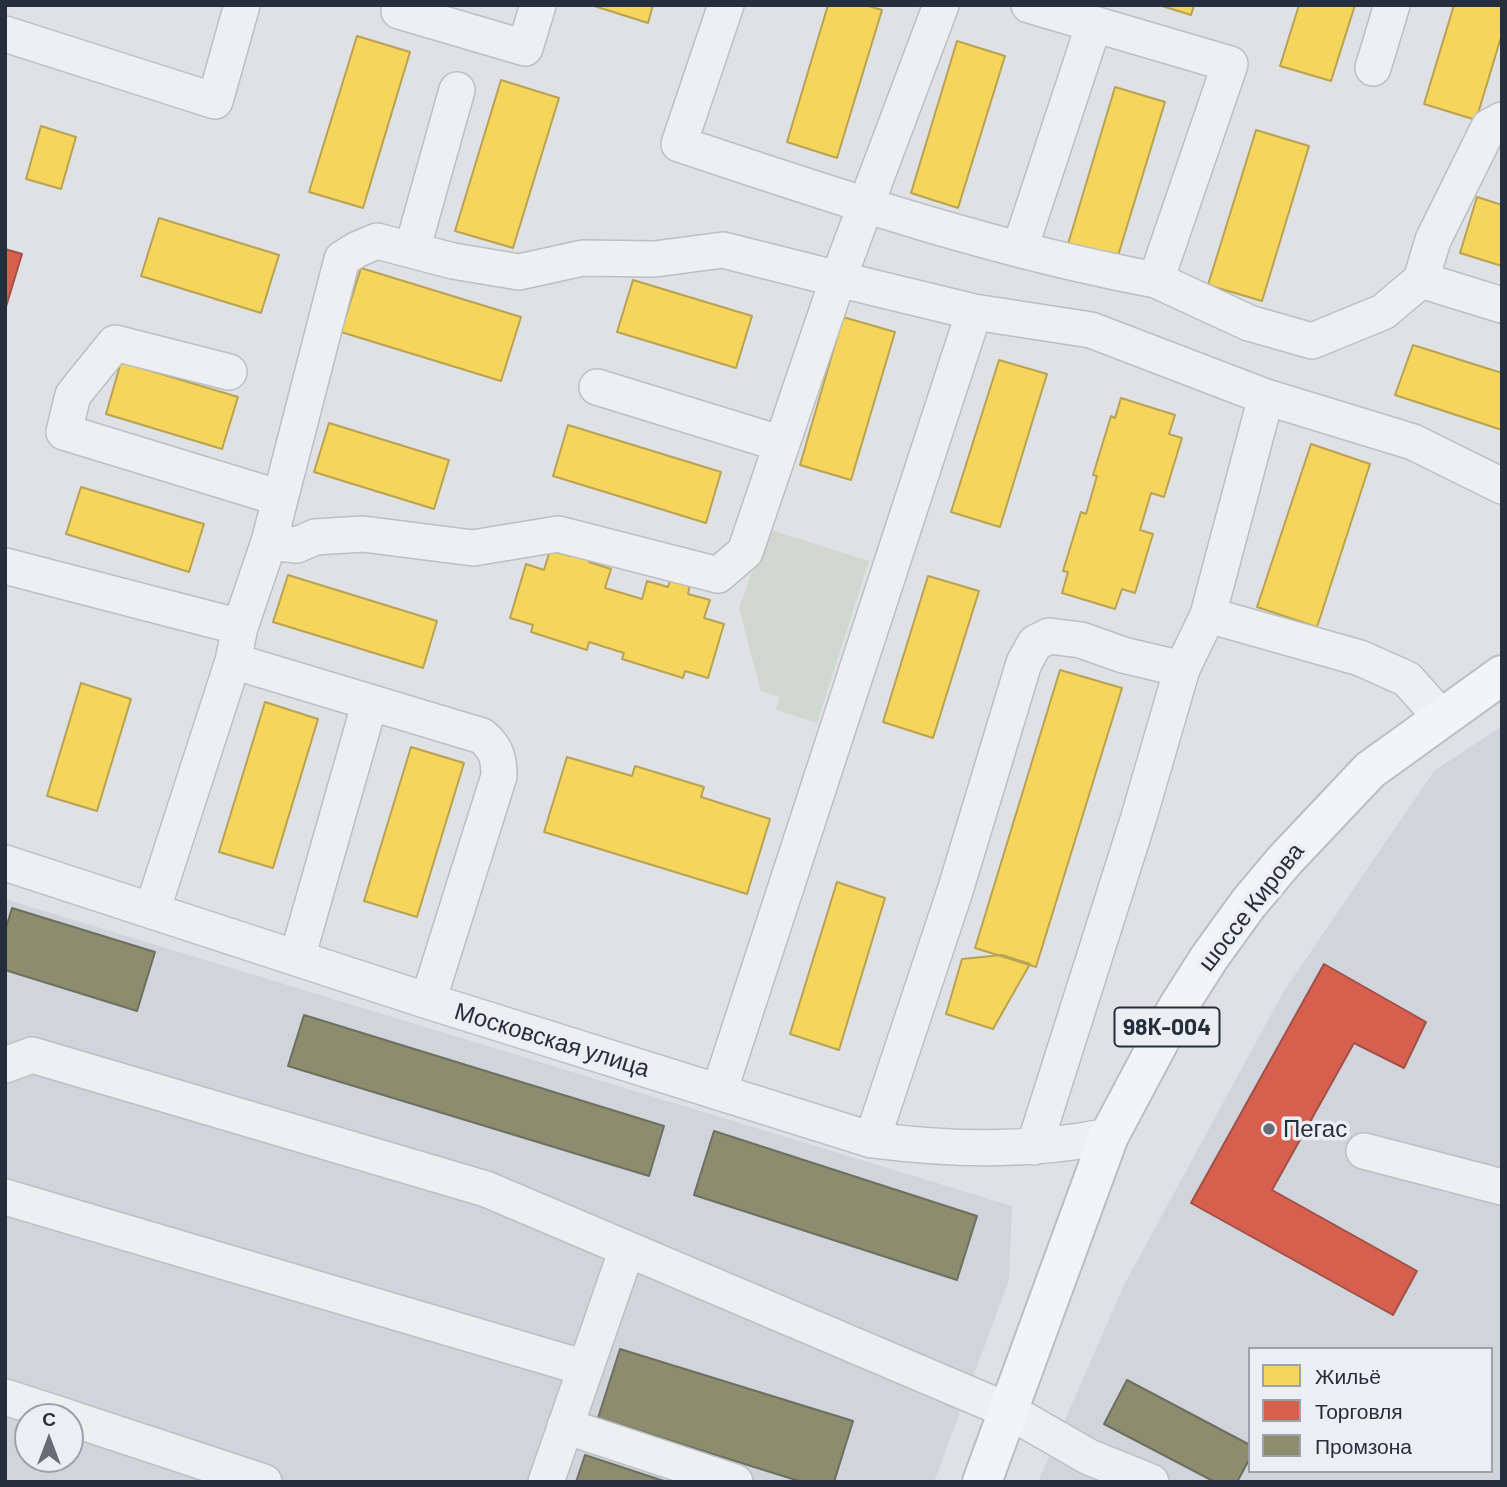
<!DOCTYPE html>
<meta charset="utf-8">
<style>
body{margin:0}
#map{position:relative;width:1507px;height:1487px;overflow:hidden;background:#dfe1e4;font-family:Barlow,sans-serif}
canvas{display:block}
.frame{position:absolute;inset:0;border:7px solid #252e3d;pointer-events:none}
.legend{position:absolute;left:1248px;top:1347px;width:245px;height:126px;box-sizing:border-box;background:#ebeff4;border:2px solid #9ca2ab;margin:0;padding:9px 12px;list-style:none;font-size:21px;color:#252e3d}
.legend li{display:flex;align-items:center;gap:14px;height:35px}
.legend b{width:35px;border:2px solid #9ca2ab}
.north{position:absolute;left:14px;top:1403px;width:70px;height:70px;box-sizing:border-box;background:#ebeff4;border:2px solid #9ca2ab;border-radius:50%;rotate:0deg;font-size:19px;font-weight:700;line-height:28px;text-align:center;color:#252e3d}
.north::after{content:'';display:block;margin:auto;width:24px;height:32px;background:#666d77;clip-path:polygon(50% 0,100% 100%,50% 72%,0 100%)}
</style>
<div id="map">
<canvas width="1507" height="1487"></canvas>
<div class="frame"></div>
<ul class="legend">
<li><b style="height:19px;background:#f6d55c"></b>Жильё</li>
<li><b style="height:19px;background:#d6604d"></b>Торговля</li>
<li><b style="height:19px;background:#8c8c6e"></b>Промзона</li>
</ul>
<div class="north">С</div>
</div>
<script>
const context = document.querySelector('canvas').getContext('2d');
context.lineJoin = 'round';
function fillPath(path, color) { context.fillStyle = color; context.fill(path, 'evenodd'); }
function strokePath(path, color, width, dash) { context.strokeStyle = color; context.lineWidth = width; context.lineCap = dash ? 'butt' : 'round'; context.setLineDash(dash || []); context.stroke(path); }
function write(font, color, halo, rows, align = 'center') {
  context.font = font + ' Barlow,sans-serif'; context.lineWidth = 7; context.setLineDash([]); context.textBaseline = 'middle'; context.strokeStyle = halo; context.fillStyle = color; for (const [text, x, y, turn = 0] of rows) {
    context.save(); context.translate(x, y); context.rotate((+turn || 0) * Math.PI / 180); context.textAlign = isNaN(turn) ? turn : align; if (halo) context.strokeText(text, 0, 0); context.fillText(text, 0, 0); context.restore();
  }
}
fillPath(new Path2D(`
 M1502,726V1482H1038L1124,1285L1284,991L1434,771ZM1250,1349H1491V1471H1250Z
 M5,899L1012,1206L1009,1280L934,1482H5ZM28,1417H70V1459H28Z`), '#d0d4db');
fillPath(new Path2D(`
 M768,529L869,561L817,723L776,710L780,697L761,691L739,608Z`), '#cfd8ce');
const homes = new Path2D(`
 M591,5H653L648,23Z
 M828,5H865L882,10L837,158L787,142Z
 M1159,5H1194L1191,15Z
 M1299,5H1355L1331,81L1280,66Z
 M1454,5H1502V34L1476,120L1424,104Z
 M357,36L410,52L363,208L309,192Z
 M957,41L1005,56L958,208L911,193Z
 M501,80L559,98L513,248L455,231Z
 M1115,87L1165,102L1117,259L1068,244Z
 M41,126L76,137L61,189L26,179Z
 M1256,130L1309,146L1262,301L1208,285Z
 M1477,197L1502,205V266L1460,253Z
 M159,218L279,255L261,313L141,276Z
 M361,268L521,317L501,381L341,332Z
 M633,280L752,316L736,368L617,332Z
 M843,317L895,332L851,480L800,465Z
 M1413,345L1502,373V430L1395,395Z
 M999,360L1047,374L1000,527L951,512Z
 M121,362L238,397L222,449L106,414Z
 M1121,398L1175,415L1169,434L1182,438L1164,497L1151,493L1140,530L1153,534L1135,593L1122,589L1115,609L1062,593L1068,572L1063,571L1081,512L1086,514L1097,476L1093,475L1111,416L1115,418Z
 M329,423L449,460L434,509L314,472Z
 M568,425L721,472L706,523L553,476Z
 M1311,444L1370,464L1317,627L1257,607Z
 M81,487L204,524L189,572L66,534Z
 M573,547L592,552L589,562L611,569L605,588L642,599L647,581L668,587L671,578L690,584L688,594L710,600L704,618L724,624L708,678L685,671L683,678L622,659L624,653L589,642L587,650L531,632L533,625L510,618L526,564L544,570L550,550L570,556Z
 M288,575L437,621L423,668L273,622Z
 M928,576L979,591L933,738L883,722Z
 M1060,670L1122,688L1036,967L975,948Z
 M81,683L131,699L97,811L47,796Z
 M265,702L318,719L273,868L219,852Z
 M411,747L464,763L417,917L364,901Z
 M567,757L632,776L635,766L704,787L701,797L770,819L747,894L544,832Z
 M837,882L885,898L839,1050L790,1034Z
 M1002,955L1030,964L993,1029L946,1014L962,959Z`);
fillPath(homes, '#f6d55c');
strokePath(homes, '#b7a353', 2);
const shops = new Path2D(`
 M5,249L22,254L5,310Z
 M1324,964L1426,1022L1404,1068L1354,1043L1272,1190L1417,1271L1393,1315L1191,1203Z`);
fillPath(shops, '#d6604d');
strokePath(shops, '#a15148', 2);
const industry = new Path2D(`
 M12,908L155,952L137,1011L5,970V931Z
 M304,1015L664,1126L649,1176L288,1066Z
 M714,1131L977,1216L957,1280L694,1195Z
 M620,1349L853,1421L834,1482H802L598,1418Z
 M1127,1380L1250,1445V1458L1237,1482H1215L1104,1424Z
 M585,1455L667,1482H576Z`);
fillPath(industry, '#8c8c6e');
strokePath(industry, '#6d705f', 2);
const minor = new Path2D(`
 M726,5L679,144C835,196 994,250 1156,280L1230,64L1029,5
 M399,11L525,48L538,5
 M5,34L215,101L242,5
 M1373,68L1392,5
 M1502,120L1489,127L1433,240L1421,280L1502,305
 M1020,248L1094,24
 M412,250L457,90
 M1156,280L1249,323L1312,341L1383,312L1421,280
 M229,372L115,343L73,395L64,432L280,498
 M597,387L782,444
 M269,542L297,545L315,537L363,534L473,548L558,534L718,575L745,552L838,279L974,312L1091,330L1266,397
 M5,566L240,627
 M1208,615L1360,658L1407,679L1442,718
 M233,661L482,736C496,748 499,758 499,776L428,1001
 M5,863L428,1001L872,1140C952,1150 1030,1152 1109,1136
 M152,911L233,661L240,627L269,542L342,259L356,250L377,241L453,261L519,272L583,258L655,259L723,250L838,279L941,5
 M297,958L370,702
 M5,1065L32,1055L486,1189L1009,1411L1089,1457L1151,1482
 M719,1092L974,312
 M872,1140L955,891L1024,663L1035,643L1049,636L1081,640L1123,655L1182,669
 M1034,1147L1138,820L1182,669L1208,615L1266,397L1413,442L1502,486
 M1364,1151L1502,1187
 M5,1197L585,1368
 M5,1397L67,1417
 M70,1418L264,1482
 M565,1426L735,1482
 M546,1482L627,1249`);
const major = new Path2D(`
 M982,1482L1109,1136L1176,1010L1209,958L1248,904L1284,861L1370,770L1502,675`);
strokePath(minor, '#bdbfc2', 38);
strokePath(major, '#bbbec2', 42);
strokePath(minor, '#edeff1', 35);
strokePath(major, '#f3f4f5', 38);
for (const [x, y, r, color] of [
 [1269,1129,7,"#666d77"]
]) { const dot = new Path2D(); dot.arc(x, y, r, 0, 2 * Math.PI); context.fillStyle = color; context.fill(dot); strokePath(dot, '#ebeff4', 2.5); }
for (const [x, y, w] of [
 [1167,1027,105]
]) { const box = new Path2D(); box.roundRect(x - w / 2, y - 19.5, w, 39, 5); context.fillStyle = '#ebeff4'; context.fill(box); strokePath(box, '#252e3d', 2); }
write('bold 23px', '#252e3d', null, [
 ["98К-004",1167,1027]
]);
write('24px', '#252e3d', '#ebeff4', [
 ["шоссе Кирова",1251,907,-52],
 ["Московская улица",552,1040,17]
]);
write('24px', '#252e3d', '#ebeff4', [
 ["Пегас",1283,1129]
], 'left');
</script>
